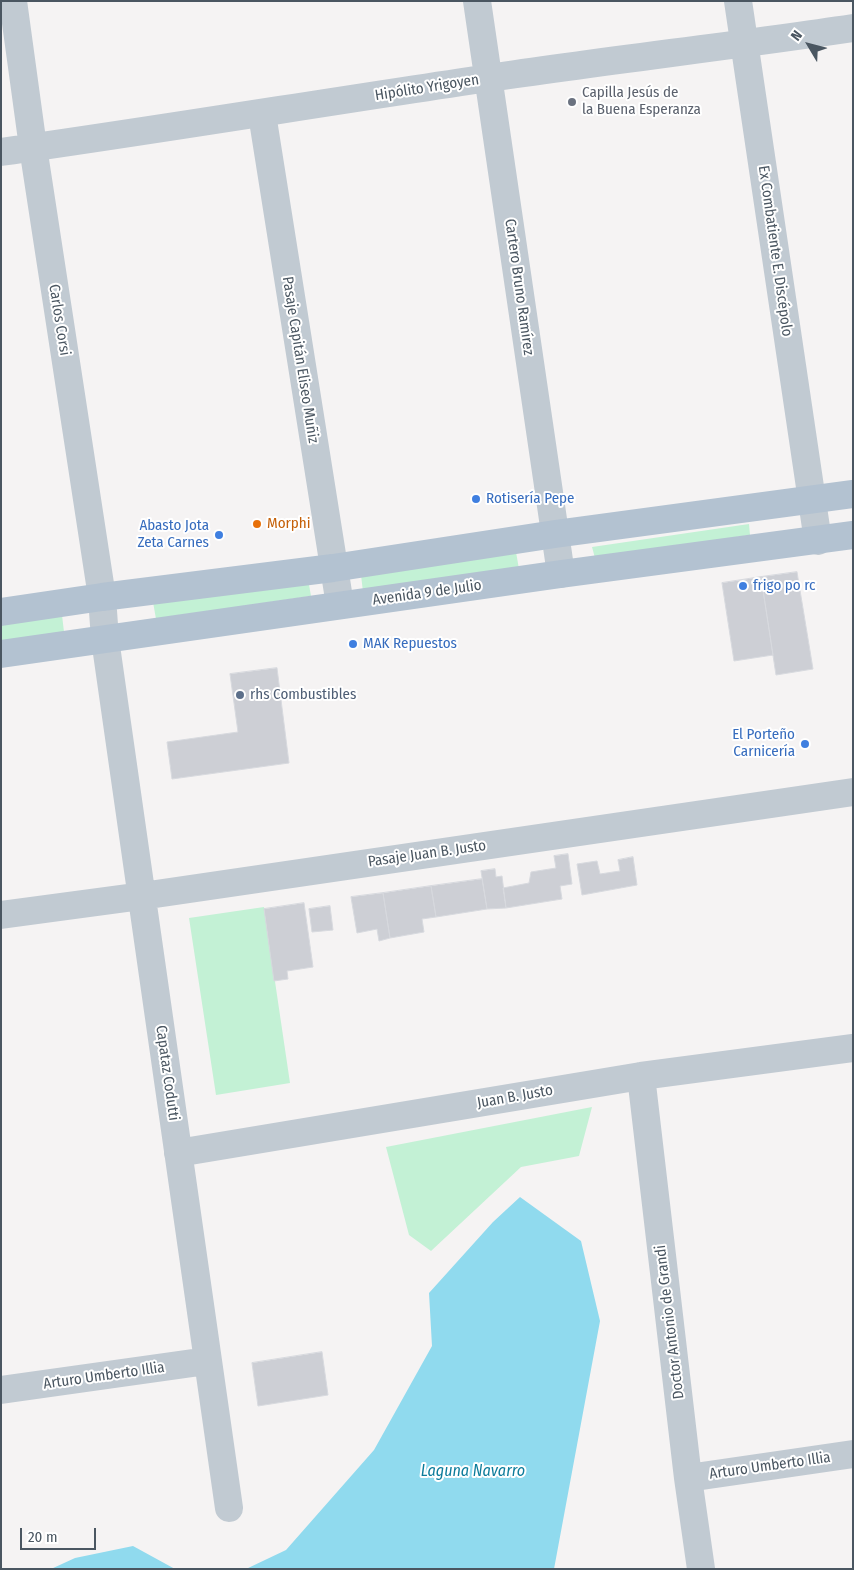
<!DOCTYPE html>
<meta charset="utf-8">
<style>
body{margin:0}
#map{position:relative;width:854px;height:1570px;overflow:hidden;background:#f5f3f3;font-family:"Fira Sans Condensed",sans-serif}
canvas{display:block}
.frame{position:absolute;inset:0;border:2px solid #4a5661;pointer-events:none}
.north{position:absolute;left:784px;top:20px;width:50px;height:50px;-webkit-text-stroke:4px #fff;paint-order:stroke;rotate:307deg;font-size:14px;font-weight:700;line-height:20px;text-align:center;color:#4a5661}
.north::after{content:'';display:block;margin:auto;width:18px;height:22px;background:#4a5661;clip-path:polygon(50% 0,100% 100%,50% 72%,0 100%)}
.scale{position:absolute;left:20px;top:1528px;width:76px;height:22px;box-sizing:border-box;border:2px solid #4a5661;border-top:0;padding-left:6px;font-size:15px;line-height:18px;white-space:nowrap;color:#4a5661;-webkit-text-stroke:4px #fff;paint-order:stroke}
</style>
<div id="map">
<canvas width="854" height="1570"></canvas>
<div class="frame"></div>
<div class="north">N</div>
<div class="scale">20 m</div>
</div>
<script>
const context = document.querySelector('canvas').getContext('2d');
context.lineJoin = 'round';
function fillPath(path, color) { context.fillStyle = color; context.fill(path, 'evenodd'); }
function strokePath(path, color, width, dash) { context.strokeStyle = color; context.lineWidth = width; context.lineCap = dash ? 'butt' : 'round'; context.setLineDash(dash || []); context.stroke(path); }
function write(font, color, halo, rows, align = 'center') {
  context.font = font + ' "Fira Sans Condensed",sans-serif'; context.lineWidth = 4; context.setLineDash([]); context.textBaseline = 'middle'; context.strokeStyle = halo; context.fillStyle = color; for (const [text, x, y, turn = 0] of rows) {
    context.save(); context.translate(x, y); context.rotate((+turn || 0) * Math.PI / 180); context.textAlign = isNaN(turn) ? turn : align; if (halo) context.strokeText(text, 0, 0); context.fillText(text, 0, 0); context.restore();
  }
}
fillPath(new Path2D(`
 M749,524L750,535L595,558L592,547Z
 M516,552L519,569L363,592L361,575Z
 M308,579L311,596L156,619L153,602Z
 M62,615L64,632L1,641V624Z
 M264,907L290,1083L216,1095L189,918Z
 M592,1107L579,1156L521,1167L431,1251L409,1235L386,1147Z`), '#c3f1d5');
fillPath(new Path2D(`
 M520,1197L581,1241L600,1321L554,1569H246L286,1550L374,1450L432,1346L429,1293L493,1222Z
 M133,1546L175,1569H51L75,1558Z`), '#90daee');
const building = new Path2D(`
 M797,572L813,669L776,675L761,577Z
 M761,577L773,655L734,661L722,583Z
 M277,668L289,763L172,779L167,742L238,732L230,674Z
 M568,854L572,884L560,886L562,899L506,908L503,888L529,883L531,872L556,868L554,856Z
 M633,857L637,885L582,895L577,864L597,861L600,874L620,871L618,860Z
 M495,869L496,877L502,876L506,908L487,909L481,871Z
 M482,879L487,909L436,917L431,886Z
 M431,886L436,917L422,919L424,932L390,938L383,893Z
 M383,893L390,938L379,941L377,929L357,933L351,897Z
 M304,903L313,967L287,971L288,979L274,981L264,909Z
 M330,906L333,930L312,932L309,909Z
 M322,1352L328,1395L258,1406L252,1363Z`);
fillPath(building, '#cdcfd5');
strokePath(building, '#d7d9de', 1);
strokePath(new Path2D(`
 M13,1L33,147L102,597L105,639L229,1508
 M477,1L561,574
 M738,1L818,541
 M262,114L340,605
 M1,152C164,129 326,102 489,78C610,60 732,46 853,28
 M1,915L142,896L853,792
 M641,1076L688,1478L701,1569
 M178,1153L641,1076L853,1048
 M1,1390L207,1361
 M688,1478L853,1454`), '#c1cad2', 28);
strokePath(new Path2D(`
 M1,612L102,597L333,568L555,534L853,494
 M1,654L561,574L853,535`), '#b3c2d1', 28);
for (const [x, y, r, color] of [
 [572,102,5,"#6b7280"],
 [476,499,5,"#3f7fe0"],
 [257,524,5,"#e8710a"],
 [219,535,5,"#3f7fe0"],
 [743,586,5,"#3f7fe0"],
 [353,644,5,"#3f7fe0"],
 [240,695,5,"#5c6f8a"],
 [805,744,5,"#3f7fe0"]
]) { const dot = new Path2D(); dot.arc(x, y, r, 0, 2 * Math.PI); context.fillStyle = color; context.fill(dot); strokePath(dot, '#fff', 2); }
write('15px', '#4a5661', '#fff', [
 ["Hipólito Yrigoyen",427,88,-9],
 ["Ex Combatiente E. Discépolo",775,251,82],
 ["Cartero Bruno Ramírez",519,287,82],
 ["Carlos Corsi",59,320,81],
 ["Pasaje Capitán Eliseo Muñiz",300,360,81],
 ["Avenida 9 de Julio",427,593,-8],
 ["Pasaje Juan B. Justo",427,854,-8],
 ["Capataz Codutti",167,1073,82],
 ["Juan B. Justo",515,1097,-10],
 ["Doctor Antonio de Grandi",670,1322,-97],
 ["Arturo Umberto Illia",104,1376,-8],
 ["Arturo Umberto Illia",770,1466,-8]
]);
write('15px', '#5b616d', '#fff', [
 ["Capilla Jesús de",582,93],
 ["la Buena Esperanza",582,110]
], 'left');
write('15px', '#366cbe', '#fff', [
 ["Rotisería Pepe",486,499],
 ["Abasto Jota",209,526,"right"],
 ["Zeta Carnes",209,543,"right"],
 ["frigo po rc",753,586],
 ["MAK Repuestos",363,644],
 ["El Porteño",795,735,"right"],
 ["Carnicería",795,752,"right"]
], 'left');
write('15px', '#c56008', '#fff', [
 ["Morphi",267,524]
], 'left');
write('15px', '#4e5e75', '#fff', [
 ["rhs Combustibles",250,695]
], 'left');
write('italic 16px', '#0c7c9b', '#fff', [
 ["Laguna Navarro",473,1472]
]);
</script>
